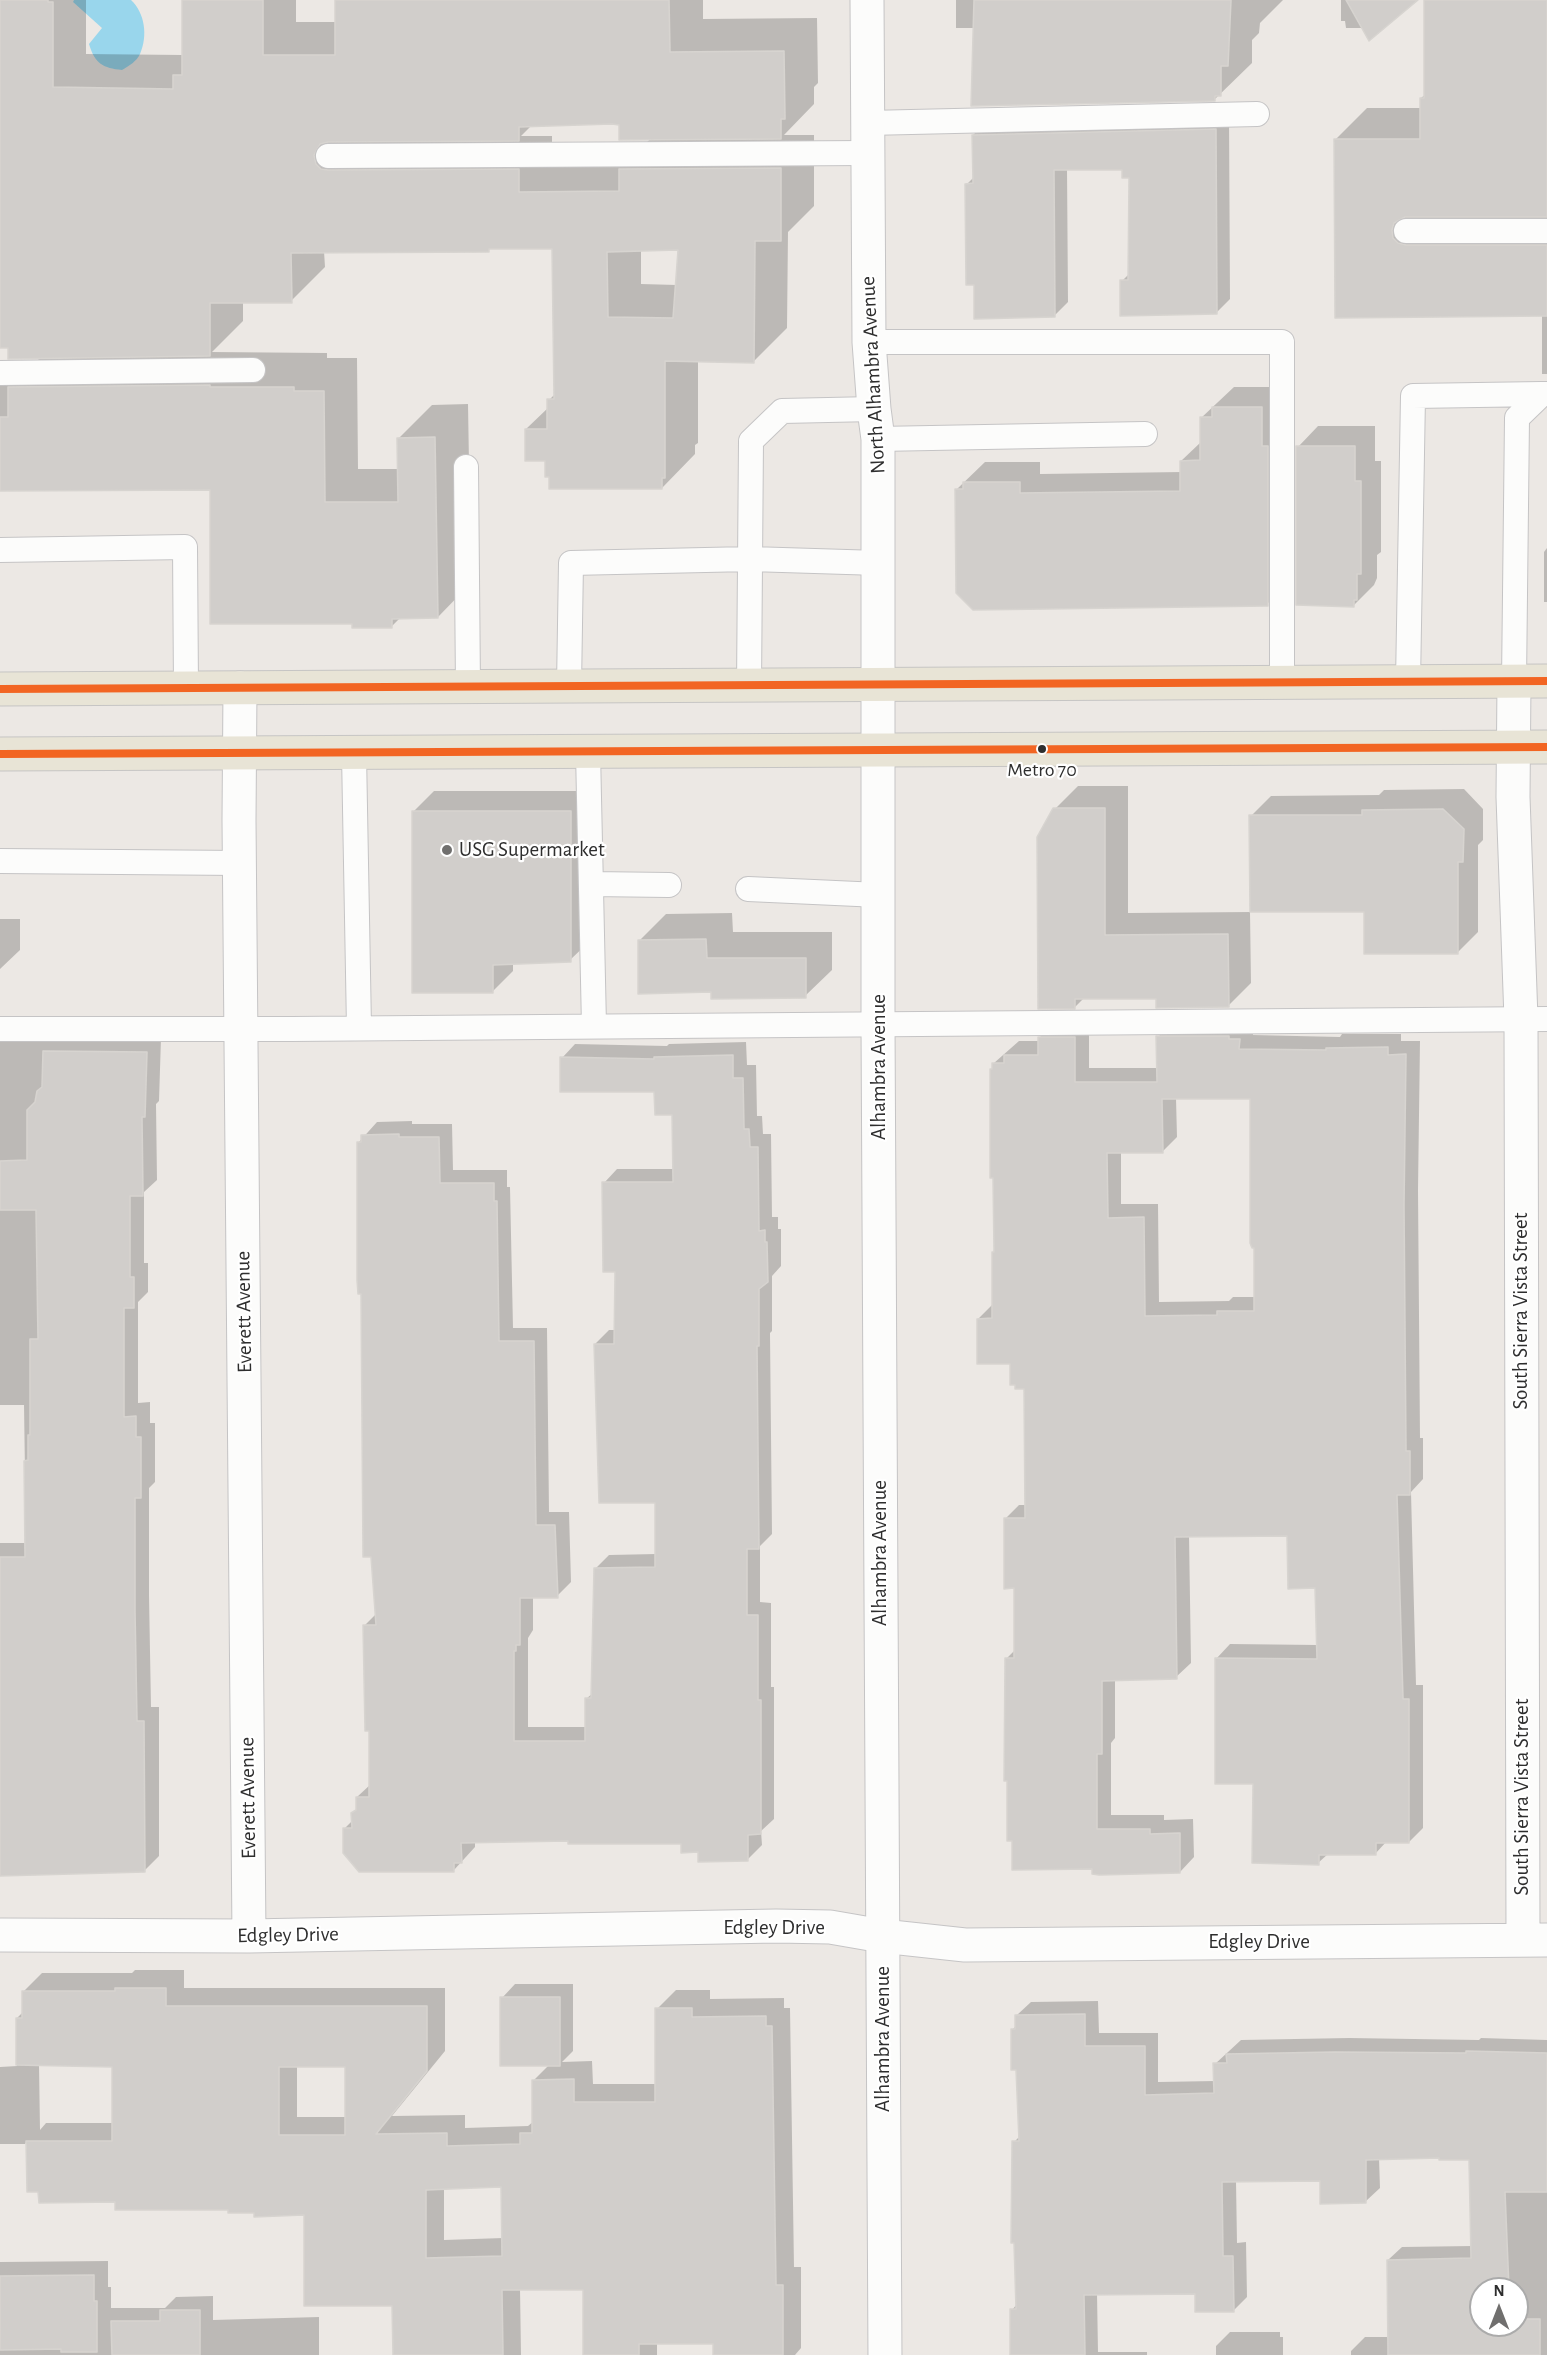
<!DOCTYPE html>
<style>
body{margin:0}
#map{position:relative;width:1547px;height:2355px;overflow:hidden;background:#ece8e4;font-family:"Alegreya Sans",sans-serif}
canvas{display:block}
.north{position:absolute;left:1469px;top:2277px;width:60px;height:60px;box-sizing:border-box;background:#fff;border:2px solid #ababab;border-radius:50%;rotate:0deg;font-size:16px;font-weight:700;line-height:24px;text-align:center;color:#2e2e2e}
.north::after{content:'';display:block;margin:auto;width:21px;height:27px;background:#706f6e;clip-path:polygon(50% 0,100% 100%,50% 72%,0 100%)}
</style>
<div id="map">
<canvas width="1547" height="2355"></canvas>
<div class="north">N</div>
</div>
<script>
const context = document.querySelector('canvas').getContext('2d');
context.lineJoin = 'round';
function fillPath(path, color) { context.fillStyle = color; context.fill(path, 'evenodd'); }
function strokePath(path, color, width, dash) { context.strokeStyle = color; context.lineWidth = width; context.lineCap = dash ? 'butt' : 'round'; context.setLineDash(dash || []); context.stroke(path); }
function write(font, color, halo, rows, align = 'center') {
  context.font = font + ' "Alegreya Sans",sans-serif'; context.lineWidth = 4.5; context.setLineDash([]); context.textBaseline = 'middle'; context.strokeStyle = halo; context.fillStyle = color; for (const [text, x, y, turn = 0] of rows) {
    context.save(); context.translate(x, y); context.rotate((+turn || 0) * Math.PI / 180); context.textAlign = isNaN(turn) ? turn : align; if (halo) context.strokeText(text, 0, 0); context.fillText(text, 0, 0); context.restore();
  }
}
fillPath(new Path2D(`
 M74,0H131C145,13 148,36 140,54C137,61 129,66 122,70C103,68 95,64 89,44L102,28L73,2Z`), '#99d6ec');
fillPath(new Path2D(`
 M0,0H86V54L183,55V0H296V22H337L336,0H703V19L817,18L818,83L814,87V104L784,135H814V206L788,232L787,328L754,361L698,360V443L695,445V454L662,488L550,475L547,459L526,429L549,407V400L556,393L553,248H491L488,250L324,251L325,267L291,301H243V321L212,352L327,353V358H357L358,469H399V438L432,405L468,404L471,583L438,617L400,618L391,627L354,622L212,488L0,489V384H14L41,357L10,346H0ZM621,123L651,138L631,159H552V136H521L532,125ZM680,249L677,285L641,284V250Z
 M956,0H1283L1260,23L1259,33L1252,40V63L1215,99L975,28H956Z
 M1341,0H1415L1364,28H1346L1345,21H1341Z
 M1426,0H1547V374H1542V314L1336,316V139L1367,108H1421V98L1426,94Z
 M1229,116L1230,299L1216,313L1122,281L1130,273L1131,176L1123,168H1067L1068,302L1054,316L975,284L967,184L974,177L973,135L987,122Z
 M1234,387H1282L1288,584L1267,604L957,489L985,462H1040V474L1182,472L1181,461L1201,442V418Z
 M1318,426H1375V461H1381V552L1377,555V578L1374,585L1354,605L1298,447Z
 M1547,548V602H1544V552Z
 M1078,786H1128V913L1250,912L1251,983L1228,1006L1157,997H1085L1075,1007L1055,809Z
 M1464,789L1483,809V840L1478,845V932L1457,953L1366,910L1251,816L1271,796L1379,795L1384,790Z
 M434,791H590L591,940L570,960L513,962V971L492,992L413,812Z
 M732,913L733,932H832V970L805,996L713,990L640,940L666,914Z
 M0,919H20V950L0,969Z
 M1089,1023V1068H1158V1037L1172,1023L1253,1025V1035L1340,1037L1342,1034H1401V1041H1420L1418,1190L1420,1438H1423V1479L1411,1492L1416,1685H1423V1828L1409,1842L1387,1841L1375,1854H1328L1318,1863L1254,1782L1216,1659L1230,1644L1318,1645L1317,1587L1289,1534L1189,1535L1191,1663L1176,1677L1115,1679V1738L1111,1743V1815H1164V1820L1193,1819L1194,1857L1180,1872L1093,1867L1006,1659L1015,1650V1587L1005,1519L1019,1505H1026L1025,1387L1011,1362L978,1319L992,1305L996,1251L994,1063L1019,1041H1039V1038L1053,1024ZM1176,1098H1252L1256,1297H1233L1229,1301L1159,1302L1158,1204H1121V1152L1163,1151L1177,1137Z
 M161,1038L159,1101L156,1104L157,1180L144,1192V1263H148V1292L138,1302V1403L150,1402V1423H155V1482L149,1488V1595L151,1707H159V1856L144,1871L0,1836V1543H26L24,1405H0V1039Z
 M746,1042L747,1065H756L757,1116H762L763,1134H771L772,1217H778V1229H781V1266L772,1276V1331L770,1333L772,1534L760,1546V1602L771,1603V1687H774V1819L761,1831L762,1845L748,1859L699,1851L682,1842L570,1840L475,1841V1847L454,1870L344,1829L353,1820V1813L357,1809V1797L371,1784V1729L364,1626L377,1613L362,1292L359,1142L377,1122L412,1121V1124H452L453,1170H507V1187H510L513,1328H547L549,1512H569L571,1582L557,1596H533V1630L528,1638V1727H587L586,1699L593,1693L595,1569L609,1555L656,1554V1502L595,1344L609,1330H616L617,1270L604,1183L617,1169H674L673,1113L656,1090L562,1058L575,1044L667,1046L669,1044Z
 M135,1970H184V1988H445V2051L392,2116L465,2115V2128L528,2126L534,2121L533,2081L549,2065L502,1998L515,1984H573V2051L562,2062L592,2061L593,2084H657V2009L676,1990H710V1999L784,1998V2008H790L794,2267H801V2348L795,2355H715V2343H657V2355H585V2288H520L521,2355H395L393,2305L305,2214L116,2200L39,2191L27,2141L25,2144H0V2067L17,2066V2018L23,2012V1992L42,1973H132ZM39,2064L113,2065V2123H46L40,2130ZM297,2066H346L347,2117H297ZM503,2186V2238L444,2240V2188Z
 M1098,2001L1099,2033H1158V2082L1215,2081V2064L1241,2040L1349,2038L1479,2040L1481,2038L1547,2040V2355H1351V2351L1365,2337H1389L1388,2260L1402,2247L1472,2246L1471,2159L1441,2157L1379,2158L1380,2188L1366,2201L1322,2179L1236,2181L1237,2243L1246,2242L1247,2297L1234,2310L1196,2292L1097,2293L1098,2352H1147V2355H1012V2310L1017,2304L1014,2142L1020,2136L1017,2068L1013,2029L1017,2025V2015L1031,2002ZM1481,2289H1517V2325H1481Z
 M108,2261V2287H111V2308H165L176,2297L213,2296V2320L319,2317V2355H0V2262Z
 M1230,2332H1280V2337H1283V2355H1216V2346Z`), '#0003');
const building = new Path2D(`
 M0,0H48V2H53V87L173,89V75H182V0H263V55H335V0H669L670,52L784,51L785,119H781V139L619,140V125L612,124L519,127V141L328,142L320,144L314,155L316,164L321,169L328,170L519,169V192L619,191V169L781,168V241H755L754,363L665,361V478H662V489H549V477H545V461H525V429H547V399H554L552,249H489V252L291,253L292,303H210V356L8,359V348H0ZM678,250L673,318L608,317L607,252Z
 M974,0H1231L1228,66H1221V96H1215V101L971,106Z
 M1346,0H1418L1369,41Z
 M1424,0H1547V217H1405L1394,223L1392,230L1393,238L1398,243L1406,245H1547V316L1335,318L1334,139H1420V98H1424Z
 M1216,129L1217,314L1120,316V280H1128L1129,178H1122V170H1054L1055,317L974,319V285H966L965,184L973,183L972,135Z
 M210,385V387H294V391H324L325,502H398L397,438L435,437L438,618L392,619V628H352V624H210V490L0,491V417H8V387Z
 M1212,407H1262V446H1268V606L973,610L956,593L955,489H963V482H1020V493L1180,491V461L1200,460V417H1212Z
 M1296,446H1355V481H1361V574H1357V600H1354V607L1296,605Z
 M1053,808H1105V935L1228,934L1229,1007L1156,1008V999H1075V1009H1038L1037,837Z
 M1443,809L1464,829L1463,862H1458V954H1364V912H1250L1249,815H1362V810Z
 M412,811H571V962L493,965V993H412Z
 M706,939L707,958H806V998L711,999V992L638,994V940Z
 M1156,1036H1229V1039H1240L1239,1049L1326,1050V1048L1388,1047V1055L1406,1054L1404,1205L1406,1451H1410V1495H1397L1403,1699H1409V1843H1376V1855H1319V1865L1252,1863L1253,1784H1215V1658L1317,1659L1315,1588L1288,1589L1287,1536L1175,1537L1177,1679L1102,1681V1754H1097V1829H1150V1834L1180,1833V1873L1099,1875L1092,1874V1869L1012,1870V1841H1007V1781H1004L1005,1658H1014V1588L1004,1589V1518H1025L1024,1389H1015V1385H1010V1364H977V1319L992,1318V1252H994L993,1178H990V1069H992V1063H1004V1055H1038V1037H1075V1082H1157ZM1162,1099H1250V1243L1252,1248H1254V1311H1217V1315L1145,1316L1144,1217L1108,1218L1107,1153H1163Z
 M43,1051L147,1052L145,1117H142L143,1196H130V1277H134V1308H124V1417L136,1416V1437H141V1498H135V1610L137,1721H144L145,1872L0,1876V1557H25L24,1461L28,1460V1435H30V1339H38L36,1210H0V1161L27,1160V1110L35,1102L37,1091L42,1087Z
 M733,1055V1078H743L744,1129H749L750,1147H758L759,1231L765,1230V1242H767L768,1282L759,1289V1346H757L759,1549H747V1615H758V1700H761V1834L748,1835V1861L698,1862V1852L681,1853V1844H568V1841L461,1843L462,1863H454V1872H359L343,1853V1828H352L351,1813L356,1810V1797H369V1731H365L363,1625H376L371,1557H363L361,1294H358L357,1280V1142H361V1135L399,1134V1137H439L440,1183H494V1201H497L499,1341H534L536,1525H555L558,1598H520V1645H516V1651H514V1741H585V1698H591L594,1568L655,1567V1503H599L594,1344H614L615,1272H603L602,1182H673L672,1115H655L654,1092H560V1057L654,1059V1057Z
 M115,1988H166V2006H427V2071L376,2134L447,2133V2146L520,2144V2133H532V2080L574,2079V2102H655V2008H692V2017L766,2016V2026H772L776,2285H783V2355H713V2344H639V2355H583V2290H502L503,2355H393L392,2306H304V2215L254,2217V2213H228V2210H115V2202L39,2203L38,2192H27L26,2141H112V2067L16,2065V2018H22V1991H115ZM279,2067H345V2135H279ZM501,2187L502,2256L426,2258V2190Z
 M500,1997H560V2066H500Z
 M1085,2014V2046H1145V2095L1214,2093L1213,2063H1227L1226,2054L1335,2052L1466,2053V2051L1547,2053V2192H1505L1509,2289H1481V2325H1517V2319H1540V2355H1388L1387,2260L1471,2258L1469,2160H1439V2158L1366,2160V2203L1320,2204V2181L1222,2182L1223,2256H1233L1234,2312H1195V2294L1084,2295L1085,2355H1010V2309H1016L1014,2243H1011L1012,2141H1019L1016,2070H1011V2029H1015V2015Z
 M94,2275V2301H97V2352H61V2349L0,2350V2276Z
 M160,2310H200V2355H112L111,2321H160Z`);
fillPath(building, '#d1cecb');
strokePath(building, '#d7d4d0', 1.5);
const service = new Path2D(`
 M868,123L1257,114
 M328,156L867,153
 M1406,231H1547
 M869,342H1282V683
 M0,373L253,370
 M878,439L1145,434
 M466,467L468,687
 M0,550L185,547L186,688
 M1408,682L1413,396L1542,394
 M1514,682L1517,418L1542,394H1547
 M569,686L571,563L750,559L879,563
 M749,686L751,441L782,411L874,409
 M588,752L594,1026
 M354,753L359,1028
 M0,861L240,863
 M591,884L669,885
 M748,889L879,895
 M0,1029H292L1547,1019`);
const minor = new Path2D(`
 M1514,682L1513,797L1521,1019L1523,1940
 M240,688L239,820L249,1936
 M0,1935L249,1936L776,1926L830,1927L882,1936L965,1945L1547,1940`);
const tertiary = new Path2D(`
 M867,0L869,342L874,409L878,439V1024L885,2355`);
const primary = new Path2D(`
 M0,689L1547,681
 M0,754L1547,747`);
strokePath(service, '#c5c4c5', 26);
strokePath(minor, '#c5c4c5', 35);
strokePath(tertiary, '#c5c4c5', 35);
strokePath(primary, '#c6c5c4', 35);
strokePath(service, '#fcfcfb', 24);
strokePath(minor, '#fcfcfb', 33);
strokePath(tertiary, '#fcfcfb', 33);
strokePath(primary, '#e8e4d6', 33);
strokePath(new Path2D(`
 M0,689L1547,681
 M0,754L1547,747`), '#f26522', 8);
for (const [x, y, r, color] of [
 [1042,749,5,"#2e2e2e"],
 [447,850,6,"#706f6e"]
]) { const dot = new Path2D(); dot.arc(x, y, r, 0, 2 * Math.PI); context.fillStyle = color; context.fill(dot); strokePath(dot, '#fff', 2); }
write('20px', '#2e2e2e', '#fff', [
 ["Metro 70",1042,770]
]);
write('21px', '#2e2e2e', '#fff', [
 ["North Alhambra Avenue",873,375,-93],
 ["Alhambra Avenue",879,1067,-90],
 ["South Sierra Vista Street",1521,1311,-90],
 ["Everett Avenue",244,1312,-91],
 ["Alhambra Avenue",880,1553,-90],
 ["South Sierra Vista Street",1522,1797,-90],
 ["Everett Avenue",248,1798,-91],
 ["Edgley Drive",774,1928],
 ["Edgley Drive",288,1935,-1],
 ["Edgley Drive",1259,1942],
 ["Alhambra Avenue",883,2039,-90]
]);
write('21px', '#2e2e2e', '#fff', [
 ["USG Supermarket",459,850]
], 'left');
</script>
